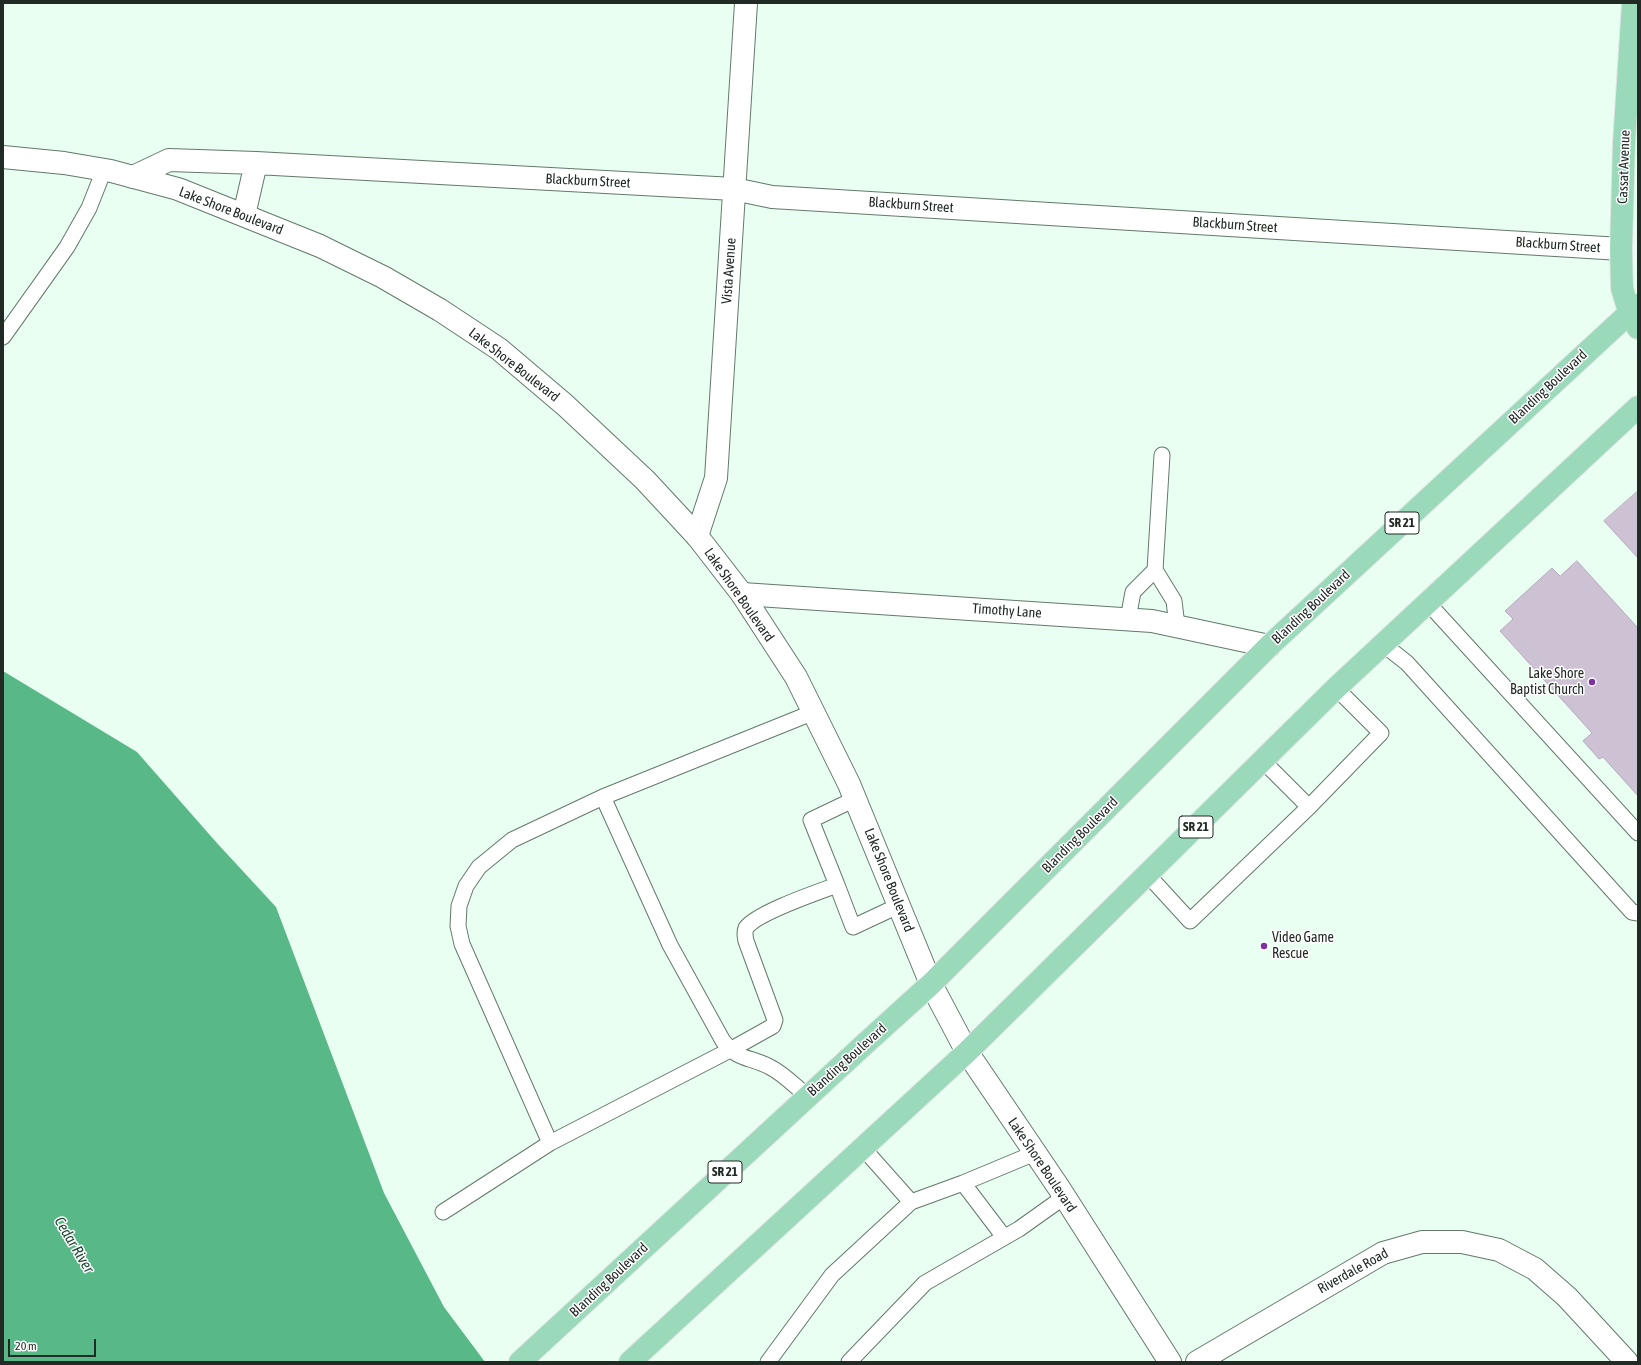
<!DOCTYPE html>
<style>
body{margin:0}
#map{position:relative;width:1641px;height:1365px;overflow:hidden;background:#e9fff1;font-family:"Asap Condensed",sans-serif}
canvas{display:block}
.frame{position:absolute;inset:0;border:4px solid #222a25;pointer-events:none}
.scale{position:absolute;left:8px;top:1339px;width:88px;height:18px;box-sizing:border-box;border:2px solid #222a25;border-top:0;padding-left:5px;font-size:12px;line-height:14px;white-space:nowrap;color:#222a25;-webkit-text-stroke:3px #fff;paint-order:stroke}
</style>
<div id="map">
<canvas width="1641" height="1365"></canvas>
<div class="frame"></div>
<div class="scale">20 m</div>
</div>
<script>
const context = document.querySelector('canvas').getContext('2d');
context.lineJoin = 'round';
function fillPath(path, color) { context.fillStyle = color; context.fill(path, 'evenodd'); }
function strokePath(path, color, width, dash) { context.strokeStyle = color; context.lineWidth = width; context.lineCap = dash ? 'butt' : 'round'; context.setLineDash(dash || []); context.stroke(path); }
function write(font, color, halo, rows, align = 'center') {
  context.font = font + ' "Asap Condensed",sans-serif'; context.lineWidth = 3; context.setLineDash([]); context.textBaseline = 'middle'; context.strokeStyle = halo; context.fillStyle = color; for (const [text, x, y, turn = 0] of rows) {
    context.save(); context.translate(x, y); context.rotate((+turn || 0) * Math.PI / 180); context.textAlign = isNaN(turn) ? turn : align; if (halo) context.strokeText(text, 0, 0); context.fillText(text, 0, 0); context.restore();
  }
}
fillPath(new Path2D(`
 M3,671L137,752L216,842L276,907L384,1193L444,1307L485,1362H3Z`), '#58b887');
const building = new Path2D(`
 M1638,491V558L1604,521Z
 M1577,561L1638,628V796L1603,757L1599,759L1583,741L1592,733L1500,631L1513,619L1505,611L1552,568L1560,576Z`);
fillPath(building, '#cdc1d4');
strokePath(building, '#b6aabd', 1);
const service = new Path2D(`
 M3,337L67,247L89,208L104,170
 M1155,570L1162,455
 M1428,603L1638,833
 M1128,619L1133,592L1155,570L1174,601L1177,626
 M1383,644L1407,663L1632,912L1638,913
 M1263,761L1309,807
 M603,797L512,840L479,867L466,886L459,906L458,926L462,944L550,1143L730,1050L773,1026L775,1020L746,941C745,936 744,933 746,928C756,913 818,892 837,885L811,820L855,799
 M1147,874L1190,921L1309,807L1381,733L1336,688
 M837,885L853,927L900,905
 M807,1096C795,1086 783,1073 768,1066C748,1056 739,1061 723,1041L670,945L603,797L814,712
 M863,1148L911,1202
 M963,1183L1004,1237
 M443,1212L550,1143
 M768,1362L832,1275L911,1202L963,1183L1035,1153
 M849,1362L925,1283L1019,1229L1064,1197`);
const minor = new Path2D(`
 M133,177L169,160L256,163
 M244,215L256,163L734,189L772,197L1621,249
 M697,536L716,478L746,3
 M742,594L1152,621L1269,646
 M1197,1362L1383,1253L1422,1242H1462L1499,1250L1535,1269L1567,1297L1627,1362`);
const tertiary = new Path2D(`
 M3,157L64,163L111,171L178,189L320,246L383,277L440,310L499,349L565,405L645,480L697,536L742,594L796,677L849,784L931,984L967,1052L1059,1188L1170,1362`);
const primary = new Path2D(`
 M1633,3L1624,143L1621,249L1622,288L1629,312L1638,328
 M520,1362L867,1042L931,984L1269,646L1638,305
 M630,1362L967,1052L1336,688L1638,407`);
strokePath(service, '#64786c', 17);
strokePath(minor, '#64786c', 24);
strokePath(tertiary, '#64786c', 24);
strokePath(primary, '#e4e5e5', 24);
strokePath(service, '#fff', 15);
strokePath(minor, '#fff', 22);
strokePath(tertiary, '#fff', 22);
strokePath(primary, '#9adaba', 22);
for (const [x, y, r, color] of [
 [1592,682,4,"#7e31a2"],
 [1264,946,4,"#7e31a2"]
]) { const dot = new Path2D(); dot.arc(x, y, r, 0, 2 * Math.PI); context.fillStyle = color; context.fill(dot); strokePath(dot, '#fff', 1.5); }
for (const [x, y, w] of [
 [1402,523,34],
 [1196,827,34],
 [725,1172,34]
]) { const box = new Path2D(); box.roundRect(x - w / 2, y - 11, w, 22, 3); context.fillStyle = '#fff'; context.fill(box); strokePath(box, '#222a25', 1); }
write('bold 13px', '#222a25', null, [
 ["SR 21",1402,523],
 ["SR 21",1196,827],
 ["SR 21",725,1172]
]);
write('14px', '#222a25', '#fff', [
 ["Cassat Avenue",1624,167,-88],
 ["Blackburn Street",588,181,3],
 ["Blackburn Street",911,205,4],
 ["Lake Shore Boulevard",231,211,21],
 ["Blackburn Street",1235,225,4],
 ["Blackburn Street",1558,245,4],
 ["Vista Avenue",729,271,-86],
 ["Lake Shore Boulevard",514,365,38],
 ["Blanding Boulevard",1548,387,-43],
 ["Lake Shore Boulevard",739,595,55],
 ["Blanding Boulevard",1311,607,-43],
 ["Timothy Lane",1007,611,4],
 ["Blanding Boulevard",1080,835,-45],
 ["Lake Shore Boulevard",889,880,68],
 ["Blanding Boulevard",847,1060,-42],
 ["Lake Shore Boulevard",1042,1165,56],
 ["Riverdale Road",1353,1271,-29],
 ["Blanding Boulevard",609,1280,-43]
]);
write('14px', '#222a25', '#fff', [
 ["Lake Shore",1584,674],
 ["Baptist Church",1584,690],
 ["Video Game",1272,938,"left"],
 ["Rescue",1272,954,"left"]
], 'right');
write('italic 15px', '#1f4733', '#fff', [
 ["Cedar River",74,1245,59]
]);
</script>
